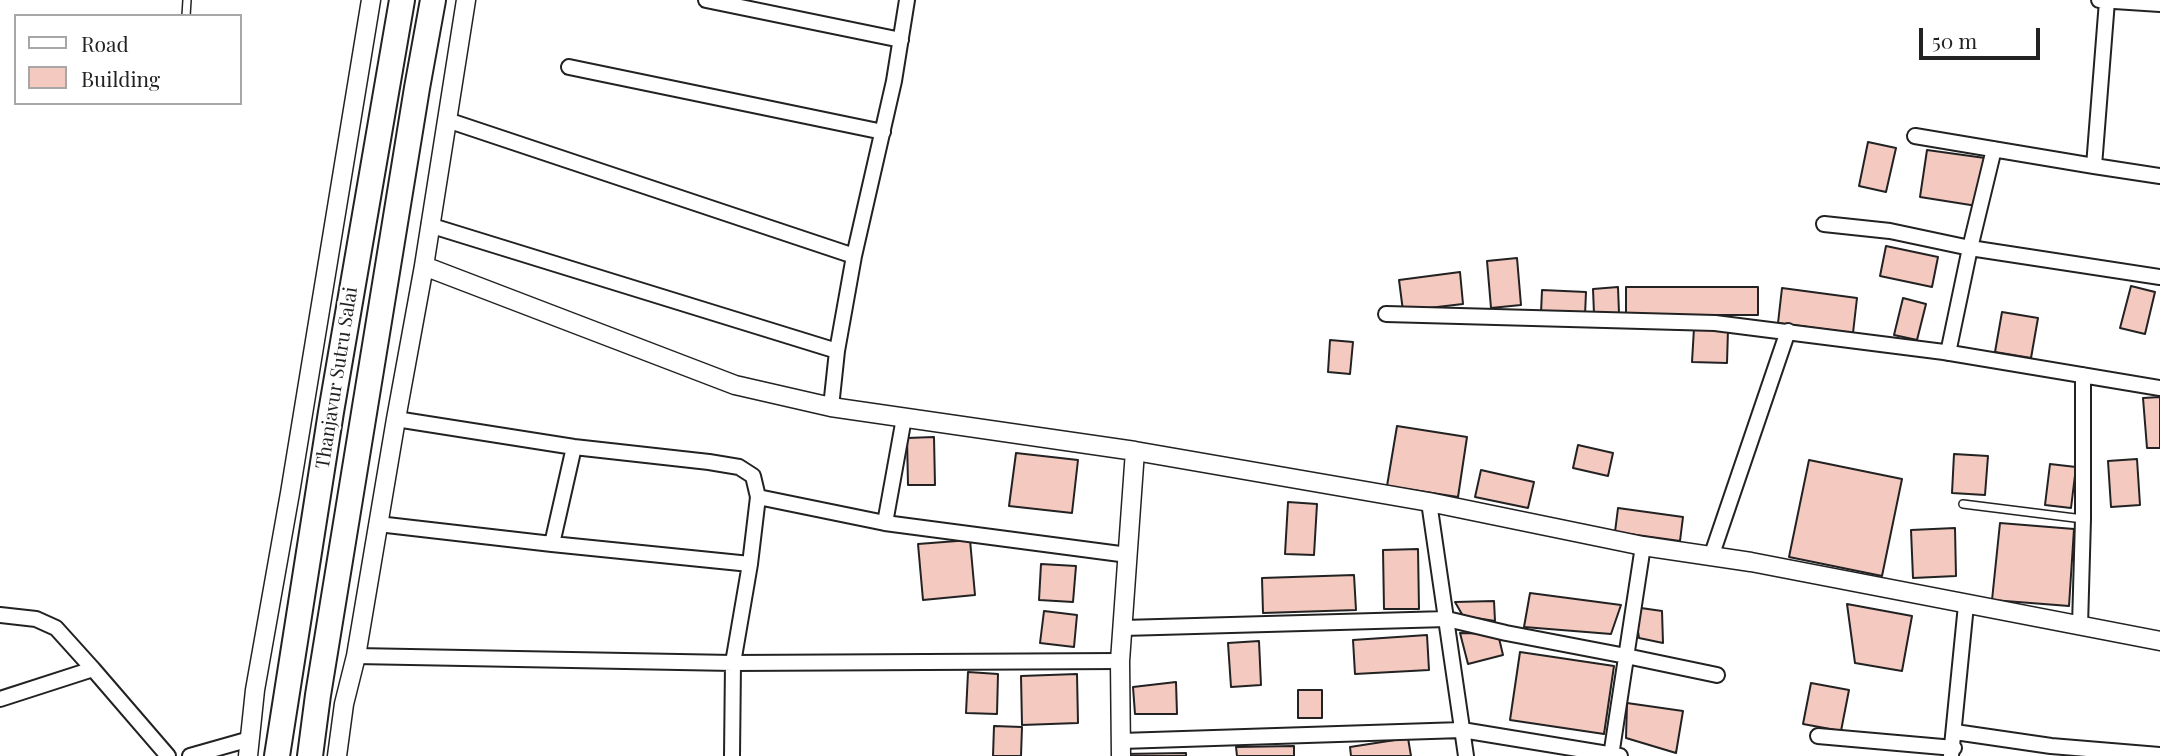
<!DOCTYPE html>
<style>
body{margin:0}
#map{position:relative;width:2160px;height:756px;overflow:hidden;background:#fff;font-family:"Playfair Display",serif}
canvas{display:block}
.legend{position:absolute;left:14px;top:14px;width:228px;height:91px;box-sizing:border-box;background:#fff;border:2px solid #a7a7a7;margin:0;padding:9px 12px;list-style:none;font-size:21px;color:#222}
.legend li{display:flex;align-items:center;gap:14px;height:35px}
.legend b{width:35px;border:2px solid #a7a7a7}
.scale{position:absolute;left:1919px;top:28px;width:121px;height:32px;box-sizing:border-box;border:4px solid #222;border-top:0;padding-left:9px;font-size:21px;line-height:24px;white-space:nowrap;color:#222;-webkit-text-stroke:5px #fff;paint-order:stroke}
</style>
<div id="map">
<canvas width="2160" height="756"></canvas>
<ul class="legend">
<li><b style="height:9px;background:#fff"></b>Road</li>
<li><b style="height:19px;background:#f3c9c0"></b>Building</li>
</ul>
<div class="scale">50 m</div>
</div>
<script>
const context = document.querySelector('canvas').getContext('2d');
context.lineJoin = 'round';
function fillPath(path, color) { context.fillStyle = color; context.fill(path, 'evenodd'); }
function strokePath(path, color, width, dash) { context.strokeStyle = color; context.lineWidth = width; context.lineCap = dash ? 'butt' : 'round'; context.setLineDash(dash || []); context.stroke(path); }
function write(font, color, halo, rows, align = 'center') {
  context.font = font + ' "Playfair Display",serif'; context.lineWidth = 5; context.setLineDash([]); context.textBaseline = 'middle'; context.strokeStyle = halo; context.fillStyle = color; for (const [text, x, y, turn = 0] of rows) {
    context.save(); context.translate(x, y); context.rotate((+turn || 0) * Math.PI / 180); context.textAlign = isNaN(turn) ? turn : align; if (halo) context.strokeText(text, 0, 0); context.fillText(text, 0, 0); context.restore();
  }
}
const building = new Path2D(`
 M1868,142L1896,148L1886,192L1859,186Z
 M1927,150L1985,158L1977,206L1920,197Z
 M1886,246L1938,257L1932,287L1880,276Z
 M1517,258L1521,305L1491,308L1487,261Z
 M1460,272L1463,304L1403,311L1399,280Z
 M2131,286L2155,292L2145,334L2120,328Z
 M1618,287L1619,313L1594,314L1593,289Z
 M1626,287H1758V315H1626Z
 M1782,288L1857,298L1853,333L1778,323Z
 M1542,290L1586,292L1585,315L1541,313Z
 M1903,298L1926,304L1917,340L1894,335Z
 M2002,312L2038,318L2031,358L1995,352Z
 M1694,328L1728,330L1727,363L1692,362Z
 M1330,340L1353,342L1350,374L1328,372Z
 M2160,397V448H2147L2143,398Z
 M1397,426L1467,437L1458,497L1387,486Z
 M934,437L935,485H908L907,438Z
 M1578,445L1613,453L1608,476L1573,468Z
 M1016,453L1078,460L1072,513L1009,506Z
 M1954,454L1988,456L1985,495L1952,493Z
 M2137,459L2140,505L2111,507L2108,461Z
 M1809,460L1902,479L1882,576L1789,557Z
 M2050,464L2076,467L2071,508L2045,505Z
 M1481,470L1534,482L1528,508L1475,497Z
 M1288,502L1317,504L1314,555L1285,554Z
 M1618,508L1683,517L1680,541L1615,532Z
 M2000,523L2074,529L2069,606L1992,600Z
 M1955,528L1956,576L1913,578L1911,530Z
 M970,540L975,595L923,600L918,544Z
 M1418,549L1419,609H1384L1383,550Z
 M1041,564L1076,566L1073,602L1039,600Z
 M1354,575L1356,610L1263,613L1262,578Z
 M1530,593L1621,605L1611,634L1524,627Z
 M1494,601L1495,621L1463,616L1455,602Z
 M1847,604L1912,616L1902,671L1855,663Z
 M1634,607L1662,611L1663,643L1639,638Z
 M1044,611L1077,615L1074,647L1040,643Z
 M1460,633L1498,634L1503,655L1468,664Z
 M1427,635L1429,670L1355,674L1353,640Z
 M1259,641L1261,685L1231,687L1228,643Z
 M1520,652L1614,666L1604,734L1510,720Z
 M968,672L998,674L997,714L966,713Z
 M1077,674L1078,723L1022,725L1021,676Z
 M1176,682L1177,714H1135L1133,687Z
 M1811,683L1849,690L1841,731L1803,724Z
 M1298,690H1322V718H1298Z
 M1627,703L1683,711L1676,753L1626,738Z
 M994,726L1022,727L1021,756H993Z
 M1408,738L1411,756H1351L1350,747Z
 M1294,746V756H1237L1236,747Z
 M1186,753V756H1122V754Z`);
fillPath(building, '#f3c9c0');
strokePath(building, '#222', 2);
const service = new Path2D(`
 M186,16L187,0
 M1963,504L2083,519`);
const minor = new Path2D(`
 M706,0L901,40
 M2099,0L2160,4
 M569,67L883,132
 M447,120L854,256
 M1915,136L2094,166L2160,176
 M2094,166L2107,1
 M1824,224L1890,231L1970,248L2160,277
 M429,225L837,351
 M1386,314L1715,323L1944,352L2160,388
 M1948,353L1970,248L1994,149
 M831,407L837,351L854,256L894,81L907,0
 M396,419L574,447L709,462L739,467L753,476L758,497L750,564L733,663L732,756
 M758,497L885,523L1128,555
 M1429,502L1466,756
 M885,523L904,418
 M378,524L552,544L750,564
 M552,544L574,447
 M1711,557L1788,331
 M0,615L36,619L56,628L93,669
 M2080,626L2083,519V375
 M1123,628L1447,619L1506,633L1626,656L1717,675
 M356,656L733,663L1120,661
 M0,699L93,669L168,756
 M1955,732L2051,746L2160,755
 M1818,736L1954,748
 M1121,741L1462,730L1620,756
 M190,756L250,739
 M1611,756L1643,546
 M1951,756L1966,605`);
const tertiary = new Path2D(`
 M424,266L735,385L831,407L1135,451L1429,502L1643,546L1751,562L2160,641
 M248,756L255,690L290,493L371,0
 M337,756L344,704L356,656L396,419L424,266L466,0
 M1121,756L1120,661L1135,451`);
const trunk = new Path2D(`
 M277,756L331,412L402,0
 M310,756L318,695L417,88L433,0`);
strokePath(service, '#222', 10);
strokePath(minor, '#222', 18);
strokePath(tertiary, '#222', 21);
strokePath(trunk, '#222', 28);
strokePath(service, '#fff', 7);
strokePath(minor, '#fff', 14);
strokePath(tertiary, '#fff', 18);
strokePath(trunk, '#fff', 24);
write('19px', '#222', '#fff', [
 ["Thanjavur Sutru Salai",337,378,-81]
]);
</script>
